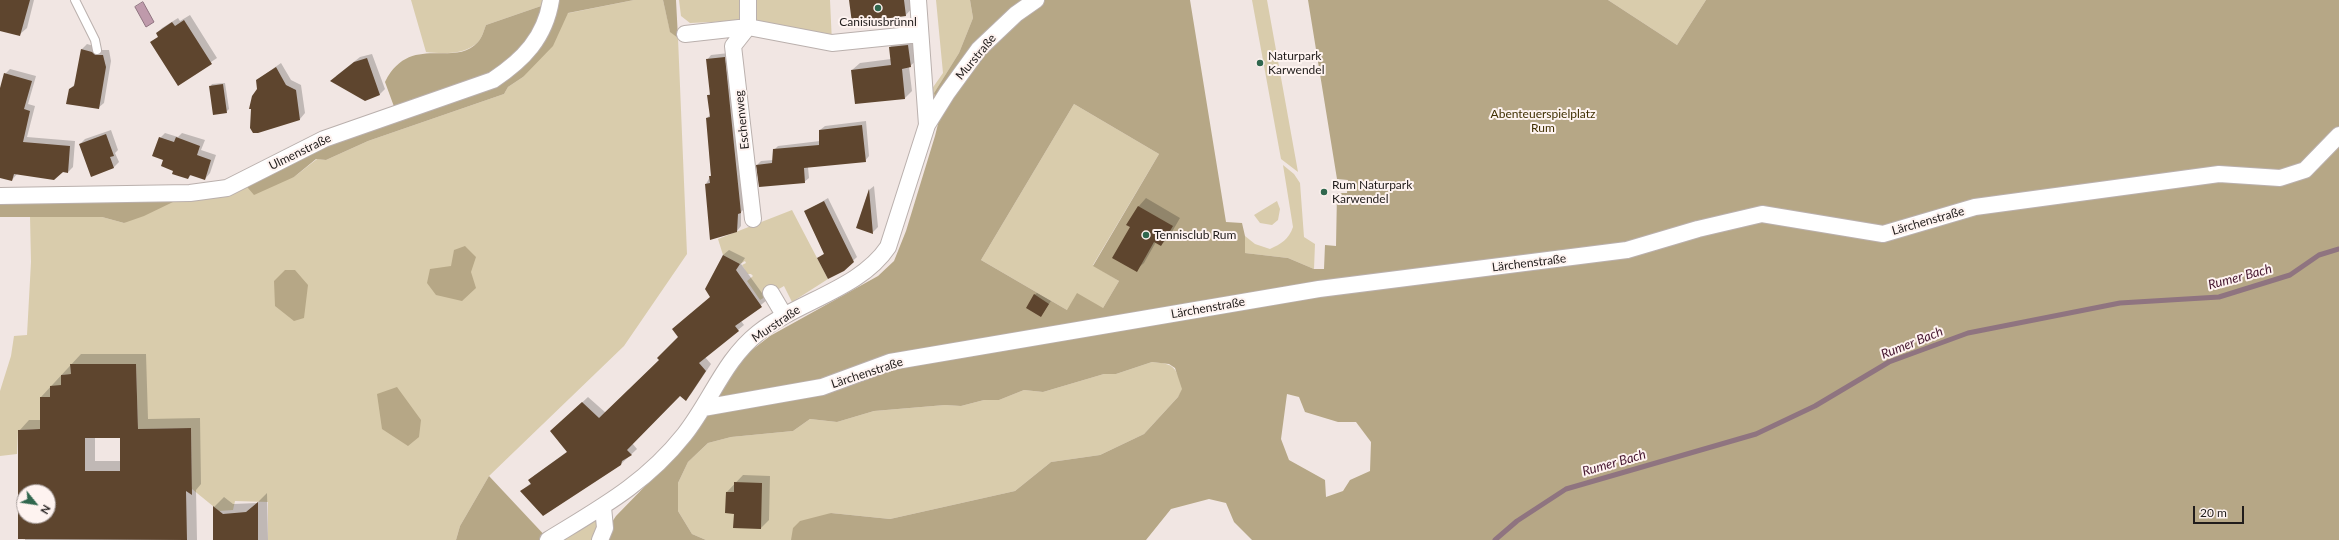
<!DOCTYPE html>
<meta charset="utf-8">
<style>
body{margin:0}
#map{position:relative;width:2339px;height:540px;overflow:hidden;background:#f1e6e3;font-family:Lato,sans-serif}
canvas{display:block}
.north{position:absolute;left:16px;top:484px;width:40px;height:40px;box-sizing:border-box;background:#fef3f0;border:1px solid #a59d9b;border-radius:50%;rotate:120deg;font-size:11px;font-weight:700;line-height:16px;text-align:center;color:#201c1b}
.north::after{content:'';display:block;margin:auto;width:14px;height:18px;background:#30674e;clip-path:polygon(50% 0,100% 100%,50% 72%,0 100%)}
.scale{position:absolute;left:2193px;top:506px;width:51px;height:18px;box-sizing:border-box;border:2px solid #201c1b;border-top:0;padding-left:5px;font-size:12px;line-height:14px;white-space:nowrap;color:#201c1b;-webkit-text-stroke:3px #fef3f0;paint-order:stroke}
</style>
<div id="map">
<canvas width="2339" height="540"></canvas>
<div class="north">N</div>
<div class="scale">20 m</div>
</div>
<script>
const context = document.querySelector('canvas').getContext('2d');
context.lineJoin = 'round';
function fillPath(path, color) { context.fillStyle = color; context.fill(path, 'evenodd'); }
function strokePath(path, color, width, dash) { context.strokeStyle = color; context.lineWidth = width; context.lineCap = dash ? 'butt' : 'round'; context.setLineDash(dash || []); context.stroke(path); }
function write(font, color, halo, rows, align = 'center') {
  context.font = font + ' Lato,sans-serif'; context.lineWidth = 4; context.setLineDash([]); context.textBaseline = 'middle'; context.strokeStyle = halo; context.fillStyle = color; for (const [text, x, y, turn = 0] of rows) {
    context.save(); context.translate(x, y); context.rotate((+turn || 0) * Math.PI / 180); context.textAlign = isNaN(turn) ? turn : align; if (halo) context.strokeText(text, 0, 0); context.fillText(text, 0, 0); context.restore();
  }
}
fillPath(new Path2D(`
 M411,0H551L544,5L486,25C484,30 482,38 478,42C465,55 442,54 426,52Z
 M634,0H663L670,31L678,38L687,254L624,346L489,476L460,526L456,540H268V502L235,501L233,510L219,511L192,489L191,428L138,429L136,364H70L71,374L61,375V385L50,397H40V429L18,430L17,454L0,456V391L11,356L14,336L27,335L31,262L30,216L102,217L124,223L172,194L294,177L317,159L326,160L368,141L504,94L508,87L523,77L559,15Z
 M679,0H830L832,43L733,21L690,23L681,16Z
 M936,0H970L973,18L959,53L934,93L936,99L932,102L929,93L943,73Z
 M1252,0H1267L1298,172L1281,159Z
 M1608,0H1706L1677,45Z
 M1074,104L1159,154L1093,265L1119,281L1103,308L1067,310L981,260Z
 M1283,165L1294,174L1300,183L1304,237L1315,244L1314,269L1288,258L1245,253V236L1255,244L1270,249C1281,244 1289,239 1293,227Z
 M1277,201L1280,209L1278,220L1272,225L1260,223L1254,215Z
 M792,210L828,279L792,302L784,286L760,300L747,281L753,276L751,274H748L742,265L746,263L745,261L740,264L723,255L718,239Z
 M1152,362C1176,364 1175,367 1183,389L1178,397L1144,434L1100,455L1051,462L1015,491L890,519L831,513L791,540H706L692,534L678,511V483L688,462L708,443L731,437L793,431L810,419L837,422L874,411L945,405L961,406L984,400H999L1024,390L1043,392L1104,374H1116Z
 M603,507L600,540H548Z`), '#d9ccac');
fillPath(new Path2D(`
 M551,0H634L568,13L553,46L523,77L508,87L504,94L368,141L326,160L316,159L294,177L254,195L242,181L396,112L385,82C410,32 454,69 478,42C482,38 484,30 486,25L544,5Z
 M663,0H676L678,38L670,32Z
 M970,0H1190L1226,222L1242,223L1245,236V253L1288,258L1314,269H1324L1325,245L1336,246L1337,193H1347L1348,180L1337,179L1308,0H1608L1677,45L1706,0H2339V540H1252L1234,522L1226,503L1209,499L1171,509L1146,540H791L793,528L800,521L831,513L890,519L1015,491L1051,462L1100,455L1144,434L1178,397L1182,389L1175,368L1169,364L1152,362L1116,374H1104L1043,392L1024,390L999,400H984L961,406L945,405L874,411L837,422L810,419L793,431L731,437L708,443L688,462L678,483V511L692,534L706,540H600L616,516L693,437L731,375L748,353L770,336L878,276L894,261L906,231L935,136L939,120L934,93L959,53L973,18ZM1074,104L1159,154L1093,266L1119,281L1103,308L1077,293L1067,310L981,260ZM1287,394L1299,397L1305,412L1338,422H1356L1371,442L1370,471L1350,480L1343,491L1326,497L1325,480L1289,460L1281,439Z
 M172,194L173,202L144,216L124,223L102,217H0V196Z
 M465,246L476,257L471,272L476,288L462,301L436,295L427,283L430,269L451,266L454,250Z
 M285,270H295L308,285L304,318L294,321L275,306L274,281Z
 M397,387L421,420L419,437L408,446L382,429L377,394Z
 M489,476L549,540H456L460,526Z`), '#b6a786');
const water = new Path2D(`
 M143,2L154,22L146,27L135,7Z`);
fillPath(water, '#bf9aab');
strokePath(water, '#8f7480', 1);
fillPath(new Path2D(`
 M2,0H34L27,28L19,35L0,30V9Z
 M850,0H915V5L905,16Z
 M190,15L217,58L178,84L151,42L159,36L157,33L162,28L178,18L180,21Z
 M915,38L918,59L909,67L912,91L904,99L852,70L860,63L891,59L890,47L897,40Z
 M87,44L97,47L101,50H109L111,61L104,103L98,108L70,89L75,84L82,49Z
 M729,53L745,208L741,212V226L737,231L719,237L706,184L711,175L707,118L711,114L708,95L711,93L707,60L711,55Z
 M372,54L385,89L380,94L365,100L336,76L360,57Z
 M281,63L291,80L301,85L305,113L300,119L258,89L257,80Z
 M10,69L36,76L28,104L35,106L27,137L75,141L73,167L68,172L17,174L12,180L0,177V92L5,74Z
 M225,83L229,109L226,112L210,87L212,84Z
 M866,121L869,156L865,161L808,167L809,178L804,182L757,165L761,161L773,160L774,150L778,146L820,141V130L825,126Z
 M111,130L118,150L115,153L119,162L113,168L80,144L85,139Z
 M165,133L178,137L182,133L205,140L201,150L216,155L210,173L205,179L192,174L188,178L174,170L164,159L160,138Z
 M874,186L878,227L873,232L858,228L869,190Z
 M828,198L857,257L843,270L818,258L825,253L805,212Z
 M1146,198L1180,218L1169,237L1161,245L1156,242L1144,263L1136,270L1131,227L1128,225L1139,206Z
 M729,250L745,258L741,264L767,300L741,321L744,325L738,330L705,357L711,364L691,394L685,399L680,395L632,443L637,449L621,464L521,491L531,483L530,480L535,475L568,451L557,426L588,397L606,413L660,360L711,296L723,255Z
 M1037,293L1051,301L1041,316L1034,295Z
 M81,354H146L148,419L200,418L201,484L196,490L197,540H25L19,431L29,420H41V397ZM95,437H121V461H95ZM24,492H48V516H24Z
 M743,475L770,476L769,520L761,528L735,513L726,493Z
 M267,493L268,540H214V507L224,497L233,504L257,503Z`), '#0003');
strokePath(new Path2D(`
 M1495,540L1517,521L1566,489L1756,434L1815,406L1889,362L1968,333L2120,303L2219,297L2290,275L2319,255L2339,249`), '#8f7480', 5);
fillPath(new Path2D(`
 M0,0H30L20,36L0,31Z
 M849,0H904L906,16L852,23Z
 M184,20L212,64L178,86L150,42L158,37L156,33L172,22L175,26Z
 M908,45L911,67L902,69L905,99L855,104L851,70L891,65L889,47Z
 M81,49L92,52L96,55H103L106,67L99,109L66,104L69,89L74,86Z
 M725,57L741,213L738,214L737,232L710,240L705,184L710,183L709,176H711L706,118L710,117L707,95H710L706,59Z
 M367,58L380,95L365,101L330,81L354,62Z
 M276,67L286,85L296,90L300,120L258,133H253L250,128L251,109H249L252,96L257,89L256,80Z
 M4,73L32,81L24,109L30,111L23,142L70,146L68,173L63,172L54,180L14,174L12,181L0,178V88Z
 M223,84L227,113L213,115L209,86Z
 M862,125L866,162L804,168L805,183L759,187L756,165L772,163L773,149L819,145V130Z
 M106,134L114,156L110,157L114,168L91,177L79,144Z
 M159,137L174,142L176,137L200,146L197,155L211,160L205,180L190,175L188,179L172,174L173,171L161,166L163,160L152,156Z
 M869,189L873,234L856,228Z
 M824,201L854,262L844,271L828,279L817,258L824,254L804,211Z
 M1138,206L1173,226L1161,246L1154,242L1137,272L1112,258L1130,227L1126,225Z
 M723,255L740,264L736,270L762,307L735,326L739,331L699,363L706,371L686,401L680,396L627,450L632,455L622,461L621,465L543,516L520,491L531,484L528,480L567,452L550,431L582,402L599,418L659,360L657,358L678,337L672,329L710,297L705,289Z
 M1034,294L1049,304L1041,317L1026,308Z
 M70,364H136L138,429L191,428L192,495L186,491L187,540L18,539V430L40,429V397H50V386L61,385V375L71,374ZM85,438H120V471H85ZM24,492H48V516H24Z
 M734,482L762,483L761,529L733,528L734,514L725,513L726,492H734Z
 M258,502V540H213V506L223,514L246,512Z`), '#5e452e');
const service = new Path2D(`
 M75,0L95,40L97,50`);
const minor = new Path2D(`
 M918,0L927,125
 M685,34L748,27V0
 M0,196L190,193L227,188L324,139L493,80C523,60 545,38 551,0
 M753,219L733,46L748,27L832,43L920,34
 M771,293L784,315
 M703,408L822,387L890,362L1319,289L1627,250L1698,229L1762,214L1883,234L1975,207L2219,174L2280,178L2305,170L2339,135
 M548,540C600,508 645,484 684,435C711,401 724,360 758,333C798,301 860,289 888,247L927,125L947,93L979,49L1016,14L1036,0
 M600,540L605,528L603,507`);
strokePath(service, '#bab0ad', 10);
strokePath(minor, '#bab0ad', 18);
strokePath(service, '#fff', 8);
strokePath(minor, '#fff', 16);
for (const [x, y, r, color] of [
 [878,8,4,"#30674e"],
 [1260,63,4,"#30674e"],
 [1324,192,4,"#30674e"],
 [1146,235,4,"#30674e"]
]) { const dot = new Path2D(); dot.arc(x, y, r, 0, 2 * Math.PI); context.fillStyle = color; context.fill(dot); strokePath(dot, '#fef3f0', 1.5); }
write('12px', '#201c1b', '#fef3f0', [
 ["Canisiusbrünnl",878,22,"center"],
 ["Naturpark",1268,56],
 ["Karwendel",1268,70],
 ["Rum Naturpark",1332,185],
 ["Karwendel",1332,199],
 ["Tennisclub Rum",1154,235]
], 'left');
write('12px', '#201c1b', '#fef3f0', [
 ["Murstraße",976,57,-50],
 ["Eschenweg",742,120,-96],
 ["Ulmenstraße",300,152,-26],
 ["Lärchenstraße",1928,221,-16],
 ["Lärchenstraße",1529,263,-7],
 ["Lärchenstraße",1208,308,-10],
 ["Murstraße",776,324,-34],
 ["Lärchenstraße",867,373,-18]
]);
write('12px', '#403002', '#fef3f0', [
 ["Abenteuerspielplatz",1543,114],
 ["Rum",1543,128]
]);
write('italic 13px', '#461730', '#fef3f0', [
 ["Rumer Bach",2240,277,-15],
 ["Rumer Bach",1912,343,-22],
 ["Rumer Bach",1614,463,-16]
]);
</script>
